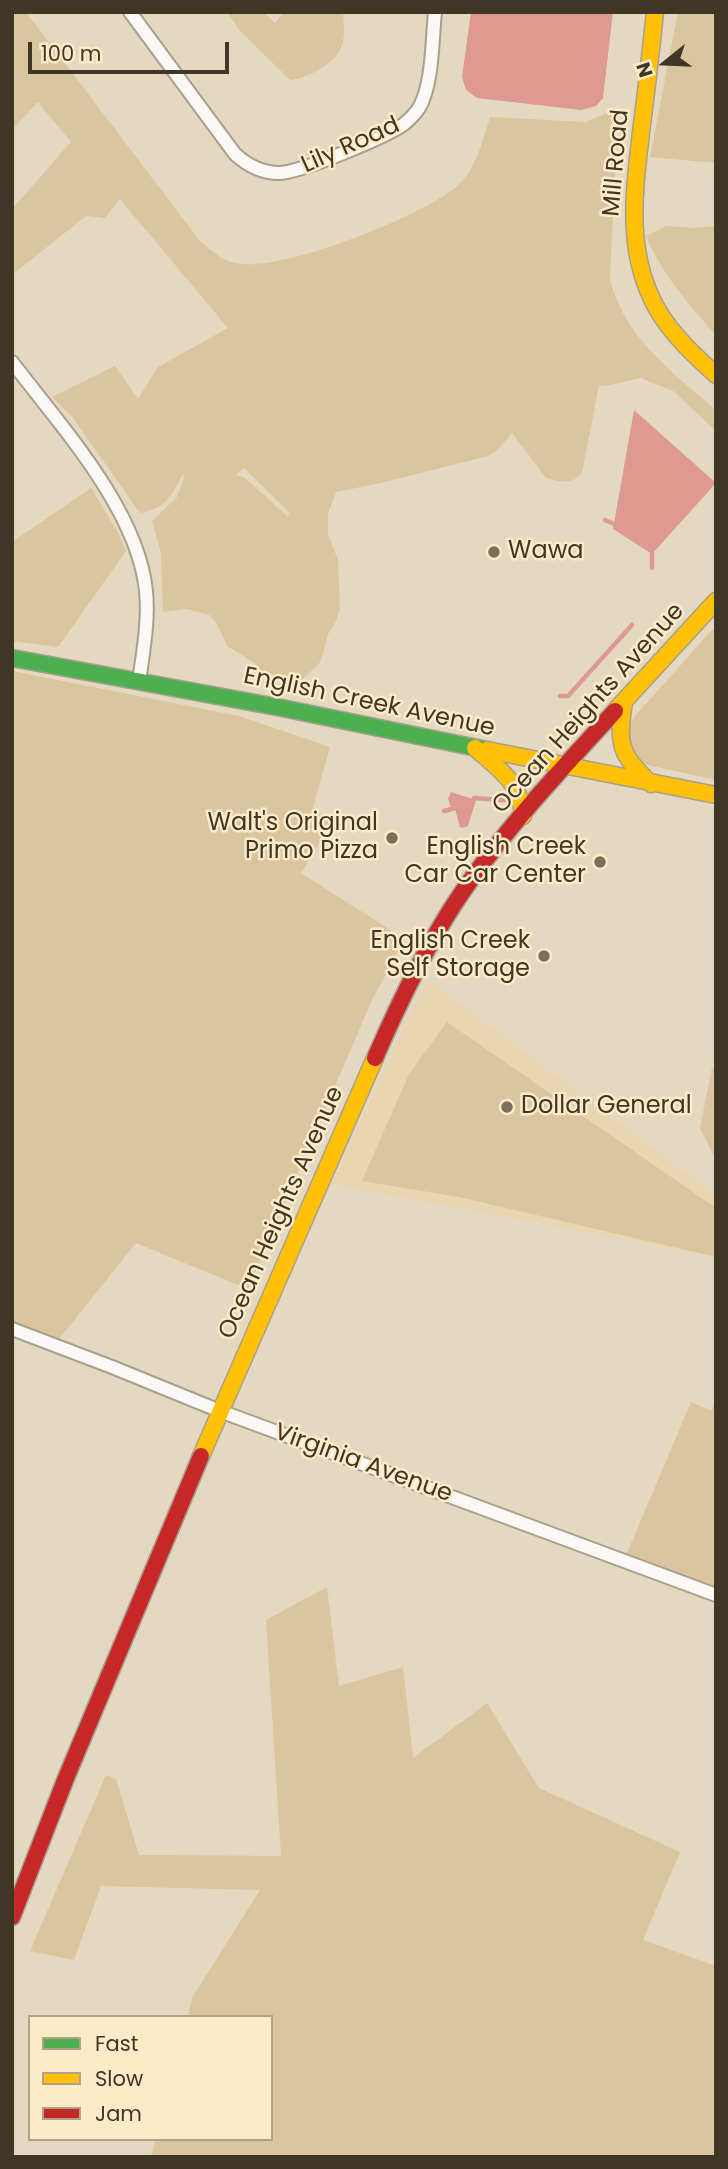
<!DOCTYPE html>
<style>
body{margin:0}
#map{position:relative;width:728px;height:2169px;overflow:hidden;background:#e4d8c1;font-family:Poppins,sans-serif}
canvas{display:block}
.frame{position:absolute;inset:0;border:14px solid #3f3625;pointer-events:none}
.legend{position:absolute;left:28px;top:2015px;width:245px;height:126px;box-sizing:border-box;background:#fceac8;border:2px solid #b0a287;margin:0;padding:9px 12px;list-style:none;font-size:21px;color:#3f3625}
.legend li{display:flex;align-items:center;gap:14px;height:35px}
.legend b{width:35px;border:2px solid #b0a287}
.north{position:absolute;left:630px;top:28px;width:70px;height:70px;-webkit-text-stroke:5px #fceac8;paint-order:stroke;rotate:252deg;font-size:19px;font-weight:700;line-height:28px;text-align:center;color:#3f3625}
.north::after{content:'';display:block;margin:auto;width:24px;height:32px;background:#3f3625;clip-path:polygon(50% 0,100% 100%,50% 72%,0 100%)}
.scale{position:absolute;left:28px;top:42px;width:201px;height:32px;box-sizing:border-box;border:4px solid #3f3625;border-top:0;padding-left:9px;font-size:21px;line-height:24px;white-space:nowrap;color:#3f3625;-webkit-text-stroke:5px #fceac8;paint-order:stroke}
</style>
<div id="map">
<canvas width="728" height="2169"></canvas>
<div class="frame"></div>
<ul class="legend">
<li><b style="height:9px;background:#4caf50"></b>Fast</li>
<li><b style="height:9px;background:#ffc107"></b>Slow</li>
<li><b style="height:9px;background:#c62828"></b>Jam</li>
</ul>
<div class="north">N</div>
<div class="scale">100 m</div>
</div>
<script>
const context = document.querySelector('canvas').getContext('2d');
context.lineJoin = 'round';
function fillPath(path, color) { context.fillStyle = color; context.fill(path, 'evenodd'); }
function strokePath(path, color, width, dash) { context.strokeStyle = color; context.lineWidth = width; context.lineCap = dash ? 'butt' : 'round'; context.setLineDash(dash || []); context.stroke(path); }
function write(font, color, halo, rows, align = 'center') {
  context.font = font + ' Poppins,sans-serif'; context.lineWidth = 5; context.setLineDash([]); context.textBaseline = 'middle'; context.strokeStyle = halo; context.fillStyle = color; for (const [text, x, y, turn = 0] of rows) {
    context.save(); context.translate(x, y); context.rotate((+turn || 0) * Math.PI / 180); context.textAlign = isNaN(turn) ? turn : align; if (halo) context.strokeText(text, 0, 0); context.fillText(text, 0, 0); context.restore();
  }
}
fillPath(new Path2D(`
 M429,981L716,1196V1256L332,1184L418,998L423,994Z`), '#e9d5af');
fillPath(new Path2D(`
 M12,12H26L200,241C213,252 223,262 241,264C288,269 417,218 455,188C476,170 482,143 490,117L585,122L610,112L618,116L610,279C623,336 673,373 716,410V431L673,391L641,378L605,386L599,385L582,473C573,485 559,482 546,478L512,433L498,449L488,456L381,483L336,492L328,513V534L338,560L340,609L336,621L328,634L324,651L319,664L300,681L263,674L255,663L227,646L216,622L209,615L187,609L163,612L161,553L152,521L177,497L185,476L182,475C173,495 163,510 140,513L73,418L52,397L115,366L138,399L158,367L228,328L120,199L105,218L86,216L12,275V209L71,142L38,102L12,130ZM244,468L289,512L288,517L245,478L235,475Z
 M227,12H263L275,23L284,12H343C344,24 346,41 339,52C330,66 305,79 290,80L240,31Z
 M678,12H716V163L650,157Z
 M666,226L695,228L716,226V335C690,306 661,273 646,236Z
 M91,488L117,531L126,551L58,647L12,641V542Z
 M712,630L716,632V780L643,764C628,754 623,732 634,717Z
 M12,671L239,716L330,747L313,807L330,822L329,828L301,873L389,929C396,936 399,941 398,951L372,1000L248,1289L136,1243L55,1344L12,1329Z
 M447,1022L716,1208V1257L459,1197L362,1181L409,1074Z
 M712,1068L716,1069V1160L700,1128Z
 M716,1397V1595L624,1560L691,1402L712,1411Z
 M327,1587L339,1686L403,1667L413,1758L487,1703L539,1788L680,1852L643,1940L716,1966V2157H151L156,2139H271V2017H188L192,1998L260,1890L101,1886L74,1960L30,1951L106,1775L116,1779L139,1855L281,1856L266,1620Z`), '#dac59e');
fillPath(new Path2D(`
 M471,12H613L603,98L596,106L581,110L477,98L466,90L462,77Z
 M634,410L716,483L652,554L613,529Z
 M451,792L476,800L468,826L462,828L460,827L455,809L450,806L448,798Z`), '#de9a91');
strokePath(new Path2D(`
 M605,520L614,524
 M652,554V568
 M560,696H568L632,625
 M474,798L516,801
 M444,811L455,808`), '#de9a91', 4.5);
const street = new Path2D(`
 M130,12L235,154C247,165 262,173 279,173C299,173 386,137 404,124C410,119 415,114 419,108C433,84 432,40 435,12
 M12,362C60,425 138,510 146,591C149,621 143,652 139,682
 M12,1329L112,1367L220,1411L716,1595`);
const fast = new Path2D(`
 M12,658L277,707L487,750`);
const slow = new Path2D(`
 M655,12C651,49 647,87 642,124C635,186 624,249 656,307C671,334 694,355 716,375
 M624,702C617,745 620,754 651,784
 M615,711L716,601
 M475,748C498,768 522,784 523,816
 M487,750L716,795
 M201,1456L375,1058`);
const jam = new Path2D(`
 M375,1058C398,1005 423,952 455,903C501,833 559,772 615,711
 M12,1917L66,1778L201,1456`);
strokePath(street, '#a89f8d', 16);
strokePath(fast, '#a89f8d', 19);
strokePath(slow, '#a89f8d', 19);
strokePath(jam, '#a89f8d', 19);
strokePath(street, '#fbf9f6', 12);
strokePath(fast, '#4caf50', 16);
strokePath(slow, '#ffc107', 16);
strokePath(jam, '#c62828', 16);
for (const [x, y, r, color] of [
 [494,552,7,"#796f5c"],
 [392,838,7,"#796f5c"],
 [600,862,7,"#796f5c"],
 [544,956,7,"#796f5c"],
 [507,1107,7,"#796f5c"]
]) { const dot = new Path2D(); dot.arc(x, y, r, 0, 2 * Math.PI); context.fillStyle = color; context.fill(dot); strokePath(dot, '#fceac8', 2.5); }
write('24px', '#3f3625', '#fceac8', [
 ["Lily Road",351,146,-24],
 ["Mill Road",617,163,-85],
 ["English Creek Avenue",369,703,12],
 ["Ocean Heights Avenue",589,709,-48],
 ["Ocean Heights Avenue",282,1213,-66],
 ["Virginia Avenue",363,1464,20]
]);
write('24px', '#3f3625', '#fceac8', [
 ["Wawa",508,552,"left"],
 ["Walt's Original",378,824],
 ["Primo Pizza",378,852],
 ["English Creek",586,848],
 ["Car Car Center",586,876],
 ["English Creek",530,942],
 ["Self Storage",530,970],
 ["Dollar General",521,1107,"left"]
], 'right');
</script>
